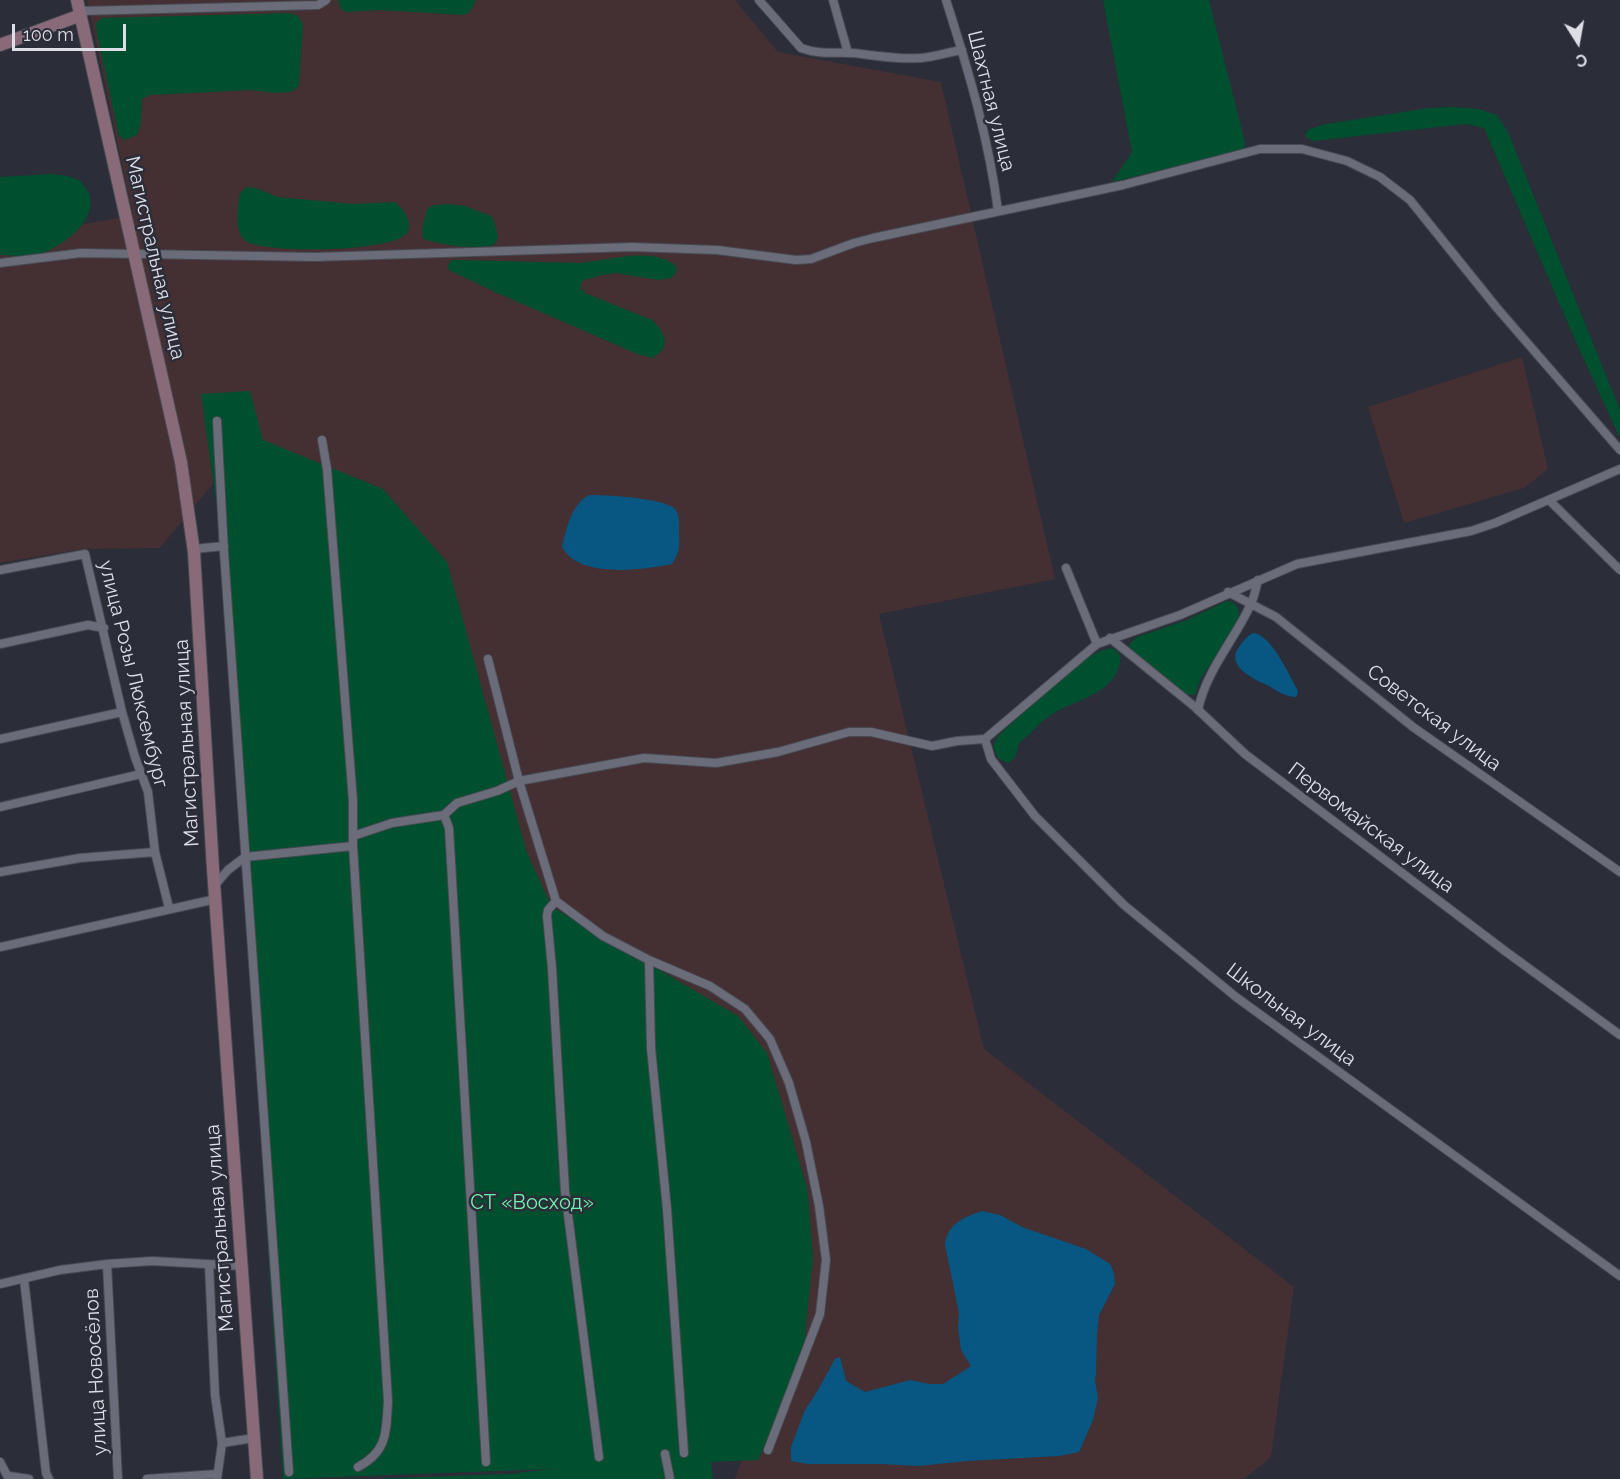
<!DOCTYPE html>
<meta charset="utf-8">
<style>
body{margin:0}
#map{position:relative;width:1620px;height:1479px;overflow:hidden;background:#2b2d38;font-family:Raleway,sans-serif}
canvas{display:block}
.north{position:absolute;left:1548px;top:12px;width:60px;height:60px;-webkit-text-stroke:4px #2b2d38;paint-order:stroke;rotate:169deg;font-size:16px;font-weight:700;line-height:24px;text-align:center;color:#dddee6}
.north::after{content:'';display:block;margin:auto;width:21px;height:27px;background:#dddee6;clip-path:polygon(50% 0,100% 100%,50% 72%,0 100%)}
.scale{position:absolute;left:12px;top:24px;width:114px;height:27px;box-sizing:border-box;border:3px solid #dddee6;border-top:0;padding-left:8px;font-size:18px;line-height:21px;white-space:nowrap;color:#dddee6;-webkit-text-stroke:4px #2b2d38;paint-order:stroke}
</style>
<div id="map">
<canvas width="1620" height="1479"></canvas>
<div class="north">С</div>
<div class="scale">100 m</div>
</div>
<script>
const context = document.querySelector('canvas').getContext('2d');
context.lineJoin = 'round';
function fillPath(path, color) { context.fillStyle = color; context.fill(path, 'evenodd'); }
function strokePath(path, color, width, dash) { context.strokeStyle = color; context.lineWidth = width; context.lineCap = dash ? 'butt' : 'round'; context.setLineDash(dash || []); context.stroke(path); }
function write(font, color, halo, rows, align = 'center') {
  context.font = font + ' Raleway,sans-serif'; context.lineWidth = 5; context.setLineDash([]); context.textBaseline = 'middle'; context.strokeStyle = halo; context.fillStyle = color; for (const [text, x, y, turn = 0] of rows) {
    context.save(); context.translate(x, y); context.rotate((+turn || 0) * Math.PI / 180); context.textAlign = isNaN(turn) ? turn : align; if (halo) context.strokeText(text, 0, 0); context.fillText(text, 0, 0); context.restore();
  }
}
fillPath(new Path2D(`
 M87,0H735L778,52L941,82L1055,579L879,614L984,1049L1294,1287L1271,1457L1244,1479H735L799,1296L523,910L247,443L160,548L82,549L0,563V240L133,215Z
 M1522,357L1548,469L1524,488L1404,523L1368,407Z`), '#442f33');
fillPath(new Path2D(`
 M338,0H476L469,13L462,15L379,10L346,12L341,9Z
 M1103,0H1209L1245,142L1244,150L1112,182L1132,152Z
 M290,13L298,16L303,24L299,86L291,92L274,93L251,90L150,95L142,99L141,122L138,134L126,140L119,136L97,34L96,23L102,18Z
 M1453,107L1479,109L1497,115L1508,132L1620,410V438L1575,340L1484,128L1466,124L1313,141L1307,138L1305,135L1309,129L1326,124L1429,108Z
 M51,174C58,175 67,175 74,178C81,180 86,187 89,194C98,219 64,246 42,253C29,257 13,256 0,255V177Z
 M247,187L256,188L278,197L352,204L395,202C403,209 415,223 406,234C390,252 265,254 246,241C233,232 238,206 240,193Z
 M450,204L465,206L491,216L495,224L498,238L494,245C471,250 445,245 423,239L422,230L427,209L434,205Z
 M629,256C645,255 663,255 676,266L677,272L671,278L659,280L615,273L602,275L584,280L581,283V289L585,293L652,320C666,333 672,348 652,358L637,354L495,292L449,270L448,265L451,260H459L580,263Z
 M250,391L263,440L383,489L447,562L527,853L552,907L738,1016L767,1053L807,1188L813,1256L803,1356L758,1460L711,1462L713,1479H366L508,1474L552,1469L283,1479L221,537L201,394Z
 M1227,601C1240,603 1241,613 1237,624L1201,678L1195,695L1185,694L1128,648L1129,644L1137,637L1187,620Z
 M1112,648C1118,651 1122,656 1120,663C1111,698 1071,699 1047,718C1037,725 1029,736 1019,743C1016,752 1017,759 1008,763L998,758L993,746L998,736C1023,714 1081,651 1112,648Z`), '#004f2e');
fillPath(new Path2D(`
 M590,495C605,495 668,498 676,510C680,517 679,526 679,534C680,546 679,554 672,564C643,570 579,579 562,547C566,530 572,502 590,495Z
 M1253,633C1271,634 1288,673 1297,689L1298,693L1296,697C1286,697 1277,691 1269,686C1253,679 1225,666 1239,647C1243,641 1247,636 1253,633Z
 M982,1211L1000,1215L1022,1227L1086,1249L1110,1264L1114,1273L1115,1284L1099,1315L1097,1334L1096,1374L1095,1380L1098,1398L1093,1420L1079,1452L1059,1456L967,1461L919,1466L881,1464H808L791,1461V1447L805,1410L818,1390L835,1359L840,1357L846,1381L865,1392L910,1380L929,1384H943L971,1366L961,1350L958,1328L959,1313L945,1245C947,1224 964,1217 982,1211Z`), '#085682');
const street = new Path2D(`
 M759,0L801,48C820,55 833,52 852,53C874,55 898,60 921,58C935,57 949,52 962,50
 M833,0L848,53
 M946,0C968,69 989,139 998,211
 M80,11L318,5L326,0
 M0,263L81,253L315,257L632,247L717,250L796,260L811,259L854,243L873,238L1123,185L1260,149H1302L1347,161L1380,177L1410,200L1497,308L1620,450
 M217,421L224,552L289,1472
 M322,440L327,469L353,801V846L388,1401C386,1432 388,1451 358,1467
 M1549,500L1620,570
 M194,549L224,546
 M1066,568L1097,644
 M0,570L85,554L122,712L135,757L148,792L155,852L169,908
 M1228,592L1276,617L1413,727L1620,872
 M1110,638L1195,707L1245,754L1505,951L1620,1035
 M0,644L88,625L104,628
 M488,659L519,781L556,901L603,936L649,960L710,986L745,1009L770,1039L789,1083L806,1142L819,1206L826,1260L820,1314L768,1450
 M1198,710C1206,671 1233,642 1250,606C1254,598 1256,589 1258,580
 M0,739L122,712
 M985,739L991,759L1035,816L1124,905L1236,997L1620,1276
 M0,807L141,774
 M444,815L449,828L486,1462
 M353,836L392,823L444,815L457,803L497,791L519,781L644,758L716,763L778,752L849,732H871L932,746L957,741L985,739L1097,644L1180,615L1297,564L1471,531L1495,523L1620,469
 M0,872L80,858L155,852
 M215,885L228,870L245,857L353,846
 M556,901L548,910L547,916L552,968L565,1191L599,1457
 M0,947L216,899
 M649,960L651,1048L667,1209L684,1453
 M107,1264L118,1479
 M209,1265L215,1395L222,1443L217,1479
 M24,1279L46,1473L49,1479
 M0,1284L60,1270L107,1264L152,1261L243,1266
 M222,1443L254,1438
 M665,1454L670,1479
 M0,1462L9,1479
 M9,1476L29,1479
 M147,1479L217,1474`);
const secondary = new Path2D(`
 M77,0L181,462L194,552L213,869L257,1479
 M0,45L81,15`);
strokePath(street, '#484a53', 10);
strokePath(secondary, '#484a53', 14);
strokePath(street, '#6a6d79', 8);
strokePath(secondary, '#886a78', 12);
write('20px', '#dddee6', '#2b2d38', [
 ["Шахтная улица",991,101,76],
 ["Магистральная улица",155,258,77],
 ["улица Розы Люксембург",133,674,76],
 ["Советская улица",1434,718,37],
 ["Магистральная улица",187,743,-93],
 ["Первомайская улица",1371,828,37],
 ["Школьная улица",1291,1015,37],
 ["Магистральная улица",220,1228,-94],
 ["улица Новосёлов",96,1372,-93]
]);
write('20px', '#70f5af', '#2b2d38', [
 ["СТ «Восход»",532,1203]
]);
</script>
